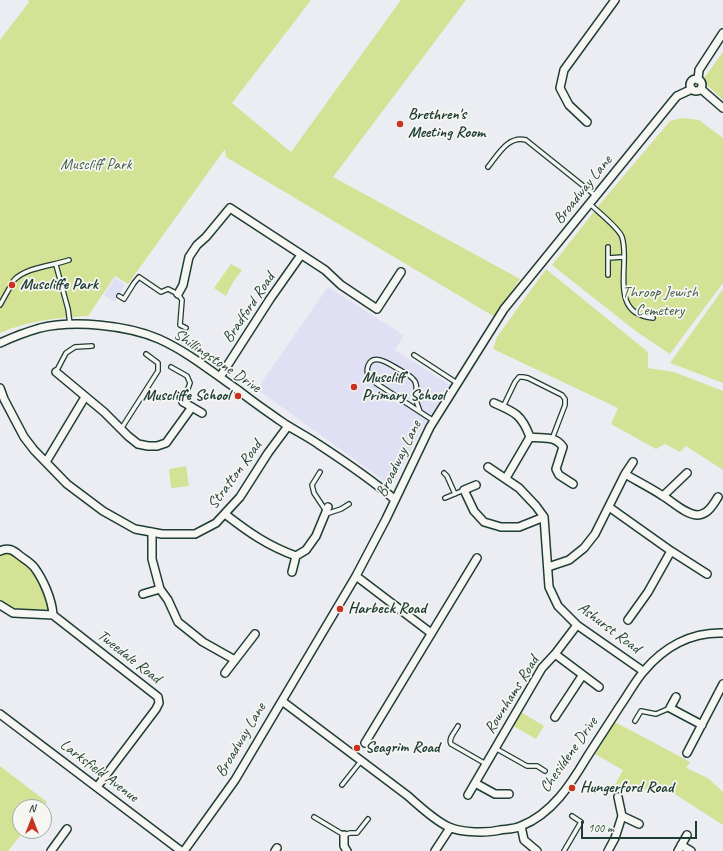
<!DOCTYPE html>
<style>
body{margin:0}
#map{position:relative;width:723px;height:851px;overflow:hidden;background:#ececf3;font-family:Caveat,sans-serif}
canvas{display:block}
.north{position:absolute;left:12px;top:799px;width:40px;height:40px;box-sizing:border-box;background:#f6f6f2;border:1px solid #a0aca6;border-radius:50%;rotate:0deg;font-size:11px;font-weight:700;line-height:16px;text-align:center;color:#1f3d34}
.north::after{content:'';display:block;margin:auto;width:14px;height:18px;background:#c8321e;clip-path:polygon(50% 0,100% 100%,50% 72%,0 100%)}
.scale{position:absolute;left:581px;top:821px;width:116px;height:18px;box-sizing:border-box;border:2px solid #1f3d34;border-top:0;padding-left:5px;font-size:12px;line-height:14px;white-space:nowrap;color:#1f3d34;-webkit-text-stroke:3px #f6f6f2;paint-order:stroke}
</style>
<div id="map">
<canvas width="723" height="851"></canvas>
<div class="north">N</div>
<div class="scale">100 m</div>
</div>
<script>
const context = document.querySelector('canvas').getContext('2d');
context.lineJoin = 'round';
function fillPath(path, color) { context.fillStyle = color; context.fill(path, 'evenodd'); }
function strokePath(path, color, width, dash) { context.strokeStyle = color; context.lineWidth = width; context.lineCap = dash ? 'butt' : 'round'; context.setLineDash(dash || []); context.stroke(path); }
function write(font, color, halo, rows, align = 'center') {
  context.font = font + ' Caveat,sans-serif'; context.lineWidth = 3.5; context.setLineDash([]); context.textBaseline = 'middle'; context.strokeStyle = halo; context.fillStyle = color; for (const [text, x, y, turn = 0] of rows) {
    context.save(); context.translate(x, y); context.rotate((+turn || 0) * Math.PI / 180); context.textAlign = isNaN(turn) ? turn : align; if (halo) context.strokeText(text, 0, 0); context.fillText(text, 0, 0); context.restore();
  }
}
fillPath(new Path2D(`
 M115,278L125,285L114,302L104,295Z
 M328,287L404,335L395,350L450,385L421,430L396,479L391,483H387L383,480L257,389Z`), '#e0e0f4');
fillPath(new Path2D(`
 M28,0H311L232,103L291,152L401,0H466L333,177L520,279L495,317L226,157L225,149L128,284L115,276L88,316C57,318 30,320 0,333V40L29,2Z
 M723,52V100L708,86L704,78Z
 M682,118L699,120L723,138V283L670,354L637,332L552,265L600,204L670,121Z
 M231,264L242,270L233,282L226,296L214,288Z
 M546,269L648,352V368L674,372L723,391V470L686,446L680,452L665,444L656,449L611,424L618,408L493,349L497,337Z
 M723,289V383L670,363Z
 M186,466L189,486L171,488L169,469Z
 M12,552L33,568L50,605L49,608L45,610L14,608L0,599V555L1,554Z
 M521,712L544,726L536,739L513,726Z
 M615,722L690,762L686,768L708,778L723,792V825L659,784L654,794L636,784L630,794L615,785L623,770L595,754Z
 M0,766L47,802L43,807H20V831H24L8,851H0Z`), '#d3e295');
const service = new Path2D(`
 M488,167C498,155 508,135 526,140L596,196
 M590,204C597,211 619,228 622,237C631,264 607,314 653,318
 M608,247V275
 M608,258L623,257
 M56,265L68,309L70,324
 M119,296L124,299L134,283L139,277L161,292L168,289L178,294L182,300L180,325L186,328
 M0,305L14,280C27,267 52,266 69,260
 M414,355L457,383
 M171,367L187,376L190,383L183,402
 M56,372L66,353L75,347L92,346
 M503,407L515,382L519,377H523L528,378L562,395L565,399V405L552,439
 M420,412C419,408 417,404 416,400C415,393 419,384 413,379C410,375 404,373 400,370C392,366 373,351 368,366C366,372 368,375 371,380L434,421
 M121,429L158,371V363L146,354
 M320,472L312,485L314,493L326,511
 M444,473L447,476L455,494
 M445,498L464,490
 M326,514L341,509L349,504
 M635,721L641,711L656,714L670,708
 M458,726C455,732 448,738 451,744L486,764
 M495,748L527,766H537L545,771
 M342,785L361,761
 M314,817L344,835L350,833H357L368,819
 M564,851L581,822L572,816`);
const minor = new Path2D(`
 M690 85a6 6 0 1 1 12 0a6 6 0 1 1-12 0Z
 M698,80L699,70L723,33
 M701,89L723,108
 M587,122L569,105L560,88L564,70L615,0
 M178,294L183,285L189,257L197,245L206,237L230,208L325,270L341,285L377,309L401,272
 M0,343C13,337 26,332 40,328C74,320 127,325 159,339C188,352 212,372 238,390C253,402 269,413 285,424C296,431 308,437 318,444C344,461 371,479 394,499
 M56,372L104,412L128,436L138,444L148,446H157L166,443L192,407
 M220,377L270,299L301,255
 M0,388L4,399L24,437L34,450L67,484L103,511L135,529L162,534H195L216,523L240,497L268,453L288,426
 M183,402L202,413
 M494,403C515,412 522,415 530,437C543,439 555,435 563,447L556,469L559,475L573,484
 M46,462L85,397
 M488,467L519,488L536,506L544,517L549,587L558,606L577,625L643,671
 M625,474C637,481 651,488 663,496C673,502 686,515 698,515C708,514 713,505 718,497
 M506,478L530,437
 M476,485L464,490L474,511L484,522L501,527H519L544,517
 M663,496L687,473
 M609,507L671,551L707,574
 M225,514C248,532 268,546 296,556L306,550L316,536L328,507
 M152,532V559L160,589L168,600L178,622L203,642L235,660
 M0,551C8,547 13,550 19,555C24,559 30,562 34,567C43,579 52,599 53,615
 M548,567L569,560L584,548L595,534L625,474L633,462
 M292,572L296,556
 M356,576L431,633
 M143,594L160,589
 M0,605L13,613L53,615L158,697L159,703L156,709L97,787
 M628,620L648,592L671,551
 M555,654L599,687
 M225,673L255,634
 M676,697L670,708L702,725
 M282,701L408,796C419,806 437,822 449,827C462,833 487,833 500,830C507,829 515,829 521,826C552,814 571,784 587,757C598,740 609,723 620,706C628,695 635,681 644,671C664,647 691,632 723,633
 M0,714L181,851
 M555,717L582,676
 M365,743L477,558
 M687,753L723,684
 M475,783L495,794H509
 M468,795L542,668L555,654L577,625
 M622,816L639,824
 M521,826L524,840L537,851
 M344,835V846L347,851
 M681,845L691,851
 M51,851L67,829
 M184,851L235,780L356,576L386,519L430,427L504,309L672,102L677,96L692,89
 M275,851L277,848
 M435,851L450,828
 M608,851L615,838L622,816L618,797
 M678,851L687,835`);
strokePath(service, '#1f3d34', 6);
strokePath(minor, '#1f3d34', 10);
strokePath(service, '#f6f6f2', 3.5);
strokePath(minor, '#f6f6f2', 7);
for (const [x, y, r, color] of [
 [400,124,4,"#c8321e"],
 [12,285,4,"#c8321e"],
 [354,387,4,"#c8321e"],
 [238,396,4,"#c8321e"],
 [340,609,4,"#c8321e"],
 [357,748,4,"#c8321e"],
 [572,788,4,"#c8321e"]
]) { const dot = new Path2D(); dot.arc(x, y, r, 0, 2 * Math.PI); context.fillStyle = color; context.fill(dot); strokePath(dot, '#f6f6f2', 1.5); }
write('bold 16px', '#1f3d34', '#f6f6f2', [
 ["Brethren's",408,115],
 ["Meeting Room",408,133],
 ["Muscliffe Park",20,285],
 ["Muscliff",362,378],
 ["Primary School",362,396],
 ["Muscliffe School",230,396,"right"],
 ["Harbeck Road",348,609],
 ["Seagrim Road",365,748],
 ["Hungerford Road",580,788]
], 'left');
write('16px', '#435e47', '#f6f6f2', [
 ["Muscliff Park",96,165],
 ["Throop Jewish",660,293],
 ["Cemetery",660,311]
]);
write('16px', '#1f3d34', '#f6f6f2', [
 ["Broadway Lane",583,190,-51],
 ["Bradford Road",249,308,-56],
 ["Shillingstone Drive",217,361,34],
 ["Broadway Lane",399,459,-64],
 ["Stratton Road",235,475,-54],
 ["Ashurst Road",609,628,37],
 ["Tweedale Road",129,657,38],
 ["Rownhams Road",512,695,-58],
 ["Broadway Lane",241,740,-59],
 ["Chesildene Drive",569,755,-55],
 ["Larksfield Avenue",99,771,37]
]);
</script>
